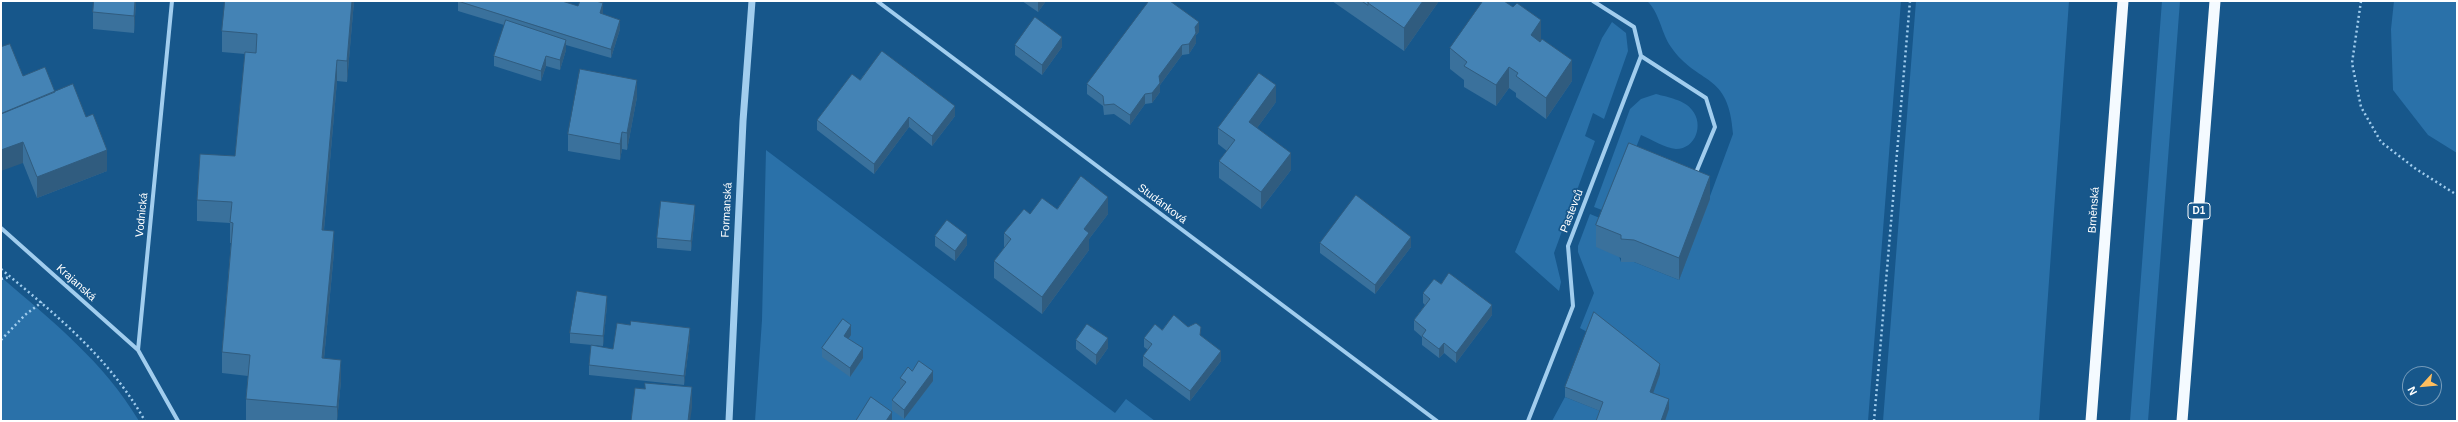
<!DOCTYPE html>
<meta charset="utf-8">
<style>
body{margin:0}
#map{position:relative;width:2458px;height:422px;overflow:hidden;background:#17578b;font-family:Helvetica,sans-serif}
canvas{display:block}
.frame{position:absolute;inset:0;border:2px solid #fff;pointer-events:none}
.north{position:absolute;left:2402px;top:366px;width:40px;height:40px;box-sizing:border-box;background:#17578b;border:1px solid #749ab9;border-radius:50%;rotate:243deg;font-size:11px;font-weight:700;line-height:16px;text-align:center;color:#fff}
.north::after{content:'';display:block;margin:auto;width:14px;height:18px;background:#ffbe5e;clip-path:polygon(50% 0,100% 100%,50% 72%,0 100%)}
</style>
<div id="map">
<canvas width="2458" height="422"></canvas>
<div class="frame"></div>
<div class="north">N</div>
</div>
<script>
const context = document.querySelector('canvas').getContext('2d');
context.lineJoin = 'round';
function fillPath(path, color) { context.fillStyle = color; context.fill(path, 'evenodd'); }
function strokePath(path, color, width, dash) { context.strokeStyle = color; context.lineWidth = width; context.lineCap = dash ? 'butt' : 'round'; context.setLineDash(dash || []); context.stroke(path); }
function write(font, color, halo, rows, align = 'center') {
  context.font = font + ' Helvetica,sans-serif'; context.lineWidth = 3.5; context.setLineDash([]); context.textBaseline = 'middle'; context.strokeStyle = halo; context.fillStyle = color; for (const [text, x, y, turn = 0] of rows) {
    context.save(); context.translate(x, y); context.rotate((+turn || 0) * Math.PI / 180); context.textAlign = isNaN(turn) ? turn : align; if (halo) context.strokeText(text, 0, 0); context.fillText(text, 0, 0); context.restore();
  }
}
fillPath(new Path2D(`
 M1647,1H1901L1868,421H1665L1589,333L1580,328L1594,293L1578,252V246L1590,214L1607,221L1621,262H1634L1679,280L1733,134C1729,71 1698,86 1671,47C1661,33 1660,13 1647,1Z
 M1916,1H2069L2039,421H1883Z
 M2162,1H2180L2148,421H2130Z
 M2394,1H2457V153L2428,135L2393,90L2391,29Z
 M1612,22L1626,33L1628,51L1604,119L1593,113L1585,136L1595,141L1554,253L1561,282L1559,291L1515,252L1602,38Z
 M1656,94C1667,97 1685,100 1692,110C1704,124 1696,149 1676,149C1665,148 1651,139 1641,135L1610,213L1594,207L1630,109L1641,99Z
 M766,150L1115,413L1126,399L1155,421H755L762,320Z
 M1,277C52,321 104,362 139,421H1Z
 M1565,397L1603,412L1600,421H1552Z`), '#2a71a9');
strokePath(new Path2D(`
 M2361,1L2352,63L2361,107L2381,142L2416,169L2457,195
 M1,269C56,315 109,357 145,421
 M1,279L10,277
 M1,340L25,315L42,302
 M1874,421L1910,1`), '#a1cdee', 2.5, [2, 3]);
strokePath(new Path2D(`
 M172,1L138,350L178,421
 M877,1L1437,421
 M1593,1L1634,27L1641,56L1706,98L1715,127L1695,175
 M1,228L138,350
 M1528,421L1573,306L1568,246L1641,56`), '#a1cdee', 4);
strokePath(new Path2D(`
 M729,421L743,121L752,1`), '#a1cdee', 7);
strokePath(new Path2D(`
 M2091,421L2123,1
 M2182,421L2215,1`), '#f4faff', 11);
fillPath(new Path2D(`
 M94,1H136L134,33L93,29V12Z
 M225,1H354L347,82L337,81L324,230L334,252L324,359L341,381L337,421H260L246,420V399L248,376L222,373V352L231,243H230V223L197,221V200L235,156L245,54L222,52V31Z
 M458,1L603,13V14L620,29L611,58L566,45V50L560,70L546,66L541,81L494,66V56L504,25L458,11Z
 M1022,1H1046L1038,12Z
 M1332,1H1439L1404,51Z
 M1199,32L1196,35V43L1189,54L1182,55L1160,85V92L1152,103L1145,104L1130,125L1114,114L1104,115L1103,106L1087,94V84Z
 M1541,41L1572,81L1546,119L1516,97V93L1509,88L1496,106L1464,87V80L1450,69V48Z
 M1015,45L1062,47L1042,75L1015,55Z
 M23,76L55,92L107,171L37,198L23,163Z
 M860,80L955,116L932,146L909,127L874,174L817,130V120Z
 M637,97L627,150L622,149L620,160L568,151V134Z
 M1276,102L1257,128L1291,170L1261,209L1219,178V161L1227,151L1218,144V128Z
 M1710,199L1679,280L1634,262H1621V258L1596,247V225Z
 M1057,209L1108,214L1089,239V250L1042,314L994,278V261L1004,248V233Z
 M695,215L691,251L657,248V238Z
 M935,236L967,245L955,261L935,246Z
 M1320,243L1411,247L1375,294L1320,253Z
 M1441,284L1492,315L1456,363L1444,353L1439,358L1422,345V337L1414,330V320L1425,305L1423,303V293Z
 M607,305L603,346L570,343V333Z
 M630,325L690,338L684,385L589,375V365L613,349Z
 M1162,330L1201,336L1221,361L1190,401L1143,366V356L1148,350L1144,347V338Z
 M851,335L848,339L863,358L850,377L822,357V348Z
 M1076,340L1108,348L1096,365L1076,349Z
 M912,371L933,381L904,419L892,410V400L901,388L900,387V378Z
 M1660,374L1653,393L1669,409L1600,411L1565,397V387Z`), '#3a719c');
fillPath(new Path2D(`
 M135,1H136L134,33V16Z
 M352,1H354L347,82V61Z
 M1038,1H1046L1038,12Z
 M1423,1H1439L1404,51V28Z
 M603,3V13L600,23V13Z
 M620,20V29L611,58V49Z
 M1541,20V41L1531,56V35Z
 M1199,22V32L1196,35V43L1189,54V44L1195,27Z
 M1062,37V47L1042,75V65Z
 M566,40V50L560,70V60Z
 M1182,45V55L1160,85V92L1152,103V93L1159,76Z
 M546,56V66L541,81V71Z
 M337,60V81L322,251V230Z
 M1572,60V81L1546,119V98Z
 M1509,67V88L1496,106V85Z
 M637,80V97L627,150V133Z
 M1276,85V102L1249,139V122Z
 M1145,94V104L1130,125V115Z
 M955,106V116L932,146V136Z
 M909,117V127L874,174V164Z
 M622,132V149L620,160V144Z
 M23,142V163L1,171V150Z
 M107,150V171L37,198V177Z
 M1291,153V170L1261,209V192Z
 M1710,176V199L1679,280V258Z
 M1108,197V214L1089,239V250L1042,314V297L1084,229Z
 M695,205V215L691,251V241Z
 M334,231V252L322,379V358Z
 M967,235V245L955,261V251Z
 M1411,237V247L1375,294V285Z
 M607,296V305L603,346V336Z
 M1492,305V315L1456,363V353Z
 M851,325V335L844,346V336Z
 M690,328V338L684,385V376Z
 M1108,338V348L1096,365V355Z
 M1444,343V353L1439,358V349Z
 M863,348V358L850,377V368Z
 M1221,351V361L1190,401V391Z
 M341,360V381L337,421V407Z
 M1660,364V374L1650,402V392Z
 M933,371V381L904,419V410Z
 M692,387V408L690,421H688Z
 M1669,399V409L1665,421H1661Z
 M892,412V421H886Z`), '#305c7f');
const building = new Path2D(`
 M94,1H135L134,16L93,12Z
 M225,1H352L347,61L337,60L322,230L334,231L322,358L341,360L337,407L246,399L250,355L222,352L233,223L230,222L232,202L197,200L200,154L235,156L245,52L256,53L257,34L222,31Z
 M458,1H562L578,6L580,1H596L603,3L600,13L620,20L611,49Z
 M1149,1H1170L1199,22L1195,27L1196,33L1189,44L1182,45L1159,76L1160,83L1152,93L1145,94L1130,115L1114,104L1104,105L1103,96L1087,84Z
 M1362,1H1369L1368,3V5Z
 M1369,1H1423L1404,28L1368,3Z
 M1483,1H1504L1513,7L1517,3L1541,20L1531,35L1540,42L1542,39L1572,60L1546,98L1516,76L1518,73L1509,67L1496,85L1464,66L1467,62L1450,48Z
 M1035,17L1062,37L1042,65L1015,45Z
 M506,20L566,40L560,60L546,56L541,71L494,56Z
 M10,44L23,76L45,67L55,92L1,114V47Z
 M882,51L955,106L932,136L909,117L874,164L817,120L852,74L860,80Z
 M580,69L637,80L627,133L622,132L620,144L568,134Z
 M1259,73L1276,85L1249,122L1291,153L1261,192L1219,161L1235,140L1218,128Z
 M73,84L86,117L93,114L107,150L37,177L23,142L1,150V114Z
 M1629,143L1710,176L1679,258L1634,240L1621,239V235L1596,225Z
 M1081,176L1108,197L1084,229L1089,233L1042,297L994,261L1011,239L1004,233L1024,209L1030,214L1042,198L1057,209Z
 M1356,195L1411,237L1375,285L1320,243Z
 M661,201L695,205L691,241L657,238Z
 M947,220L967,235L955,251L935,236Z
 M1449,273L1492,305L1456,353L1444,343L1439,349L1422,336L1426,330L1414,320L1430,299L1423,293L1434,279L1441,284Z
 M577,291L607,296L603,336L570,333Z
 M1594,312L1660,364L1650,392L1669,399L1661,421H1596L1603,402L1565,387Z
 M1174,315L1188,327L1196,323L1201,327L1200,335L1221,351L1190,391L1143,356L1152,344L1144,338L1155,324L1162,330Z
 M843,319L851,325L844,336L863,348L850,368L822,348Z
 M631,321L690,328L684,376L589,365L591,345L613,349L617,323L630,325Z
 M1087,324L1108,338L1096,355L1076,340Z
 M919,361L933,371L904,410L892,400L906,382L900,378L908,367L912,371Z
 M645,383L692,387L688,421H631L635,388L645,389Z
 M871,397L892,412L886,421H856Z`);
fillPath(building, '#4483b5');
strokePath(building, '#305c7f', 1);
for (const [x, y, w] of [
 [2199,211,22]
]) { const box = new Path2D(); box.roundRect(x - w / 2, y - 8, w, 16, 3); context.fillStyle = '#17578b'; context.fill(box); strokePath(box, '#fff', 1); }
write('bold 10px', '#fff', null, [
 ["D1",2199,211]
]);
write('11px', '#fff', '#17578b', [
 ["Studánková",1162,204,37],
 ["Formanská",727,210,-87],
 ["Brněnská",2094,210,-86],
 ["Pastevců",1572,211,-69],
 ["Vodnická",142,215,-84],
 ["Krajanská",76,283,42]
]);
</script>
